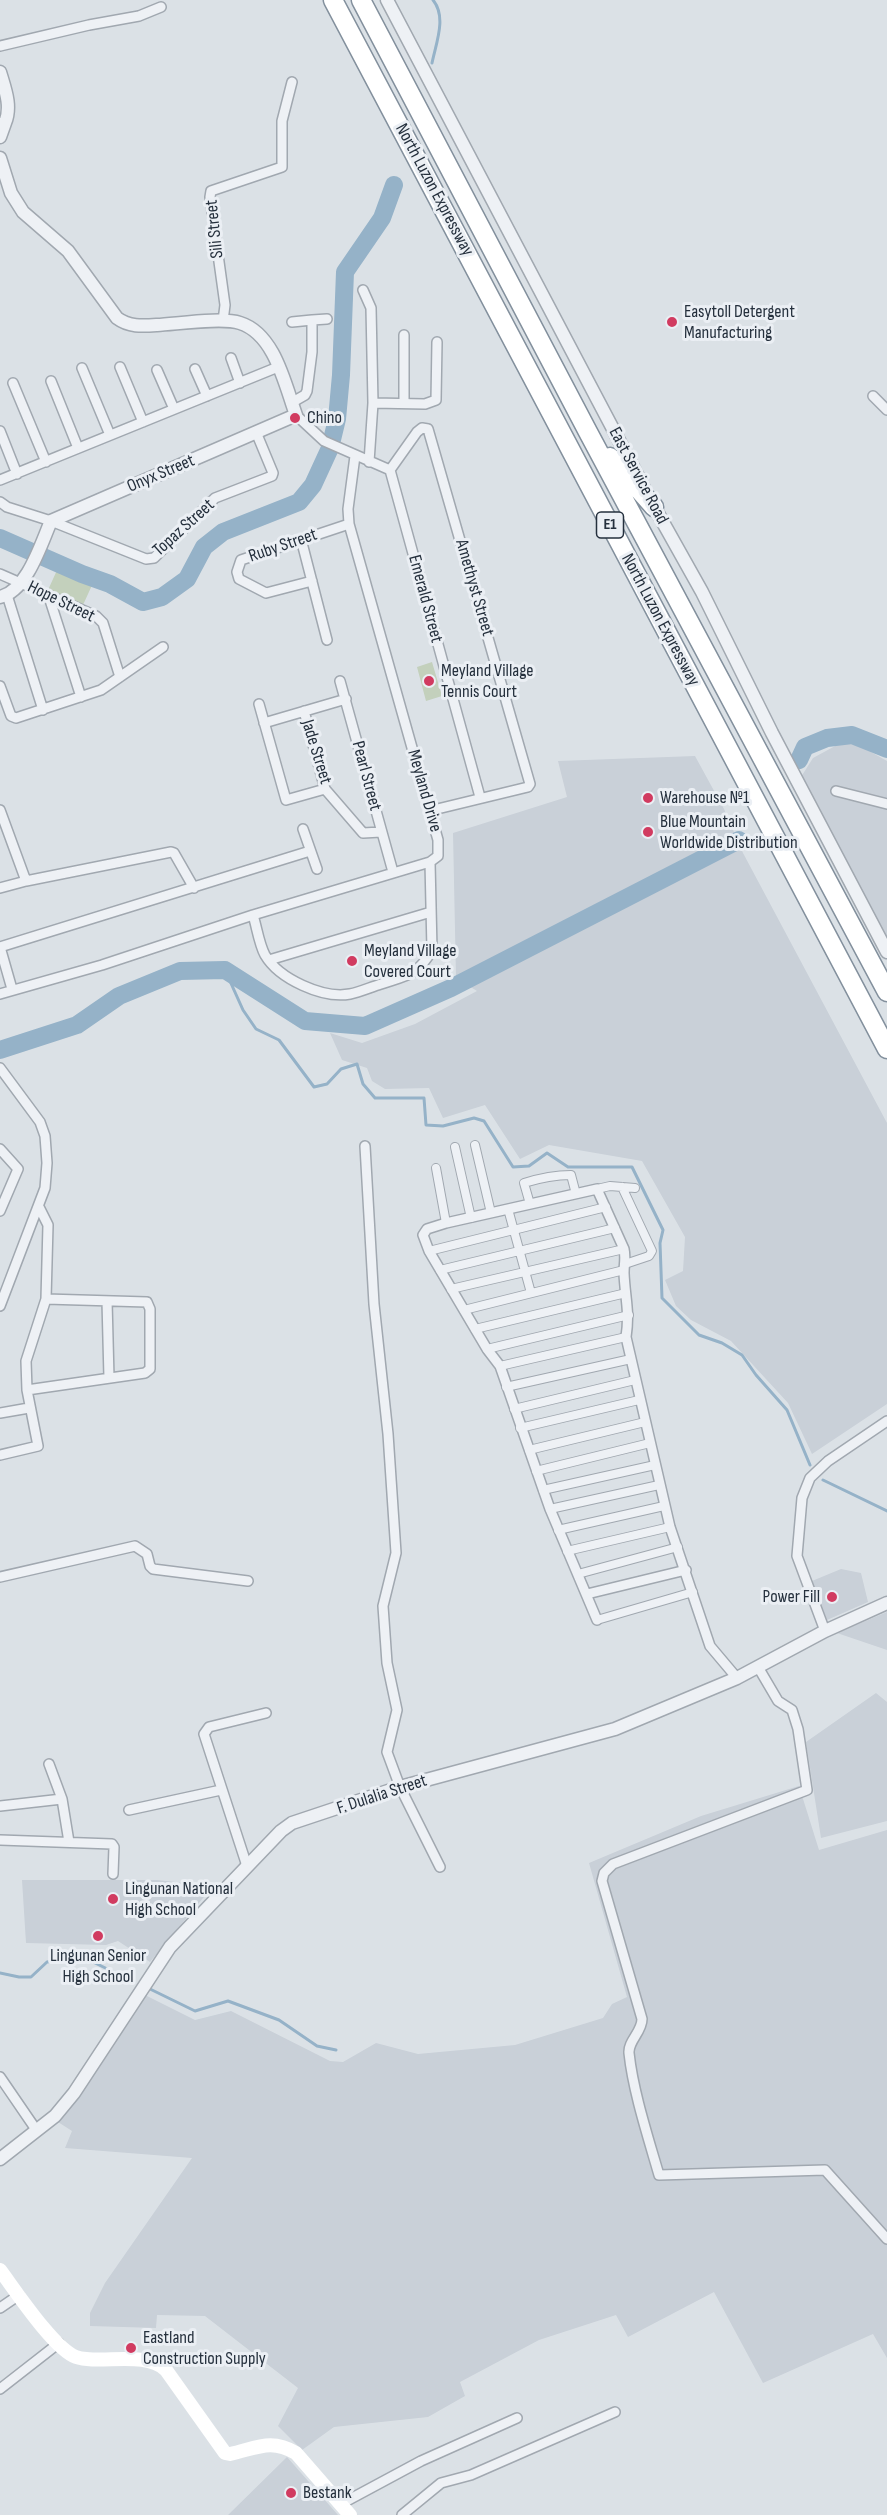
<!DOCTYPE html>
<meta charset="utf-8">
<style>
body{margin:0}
canvas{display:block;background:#dbe1e6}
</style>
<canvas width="887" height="2515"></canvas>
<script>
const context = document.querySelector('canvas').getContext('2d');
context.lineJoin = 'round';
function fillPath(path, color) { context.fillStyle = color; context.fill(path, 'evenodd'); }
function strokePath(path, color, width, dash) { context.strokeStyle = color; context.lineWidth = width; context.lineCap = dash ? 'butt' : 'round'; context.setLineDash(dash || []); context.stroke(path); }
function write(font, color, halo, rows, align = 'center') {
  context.font = font + ' "Sofia Sans Condensed",sans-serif'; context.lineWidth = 6; context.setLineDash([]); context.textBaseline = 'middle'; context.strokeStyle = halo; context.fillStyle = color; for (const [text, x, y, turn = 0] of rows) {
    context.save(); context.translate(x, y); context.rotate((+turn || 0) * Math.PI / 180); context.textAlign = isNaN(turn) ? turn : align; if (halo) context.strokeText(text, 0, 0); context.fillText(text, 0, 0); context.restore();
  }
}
fillPath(new Path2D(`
 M848,739L887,761V942L801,777L813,758Z
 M695,756L724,809L743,853L887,1123V1404L812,1454L788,1403L731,1341L691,1320L676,1306L665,1280L683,1271L685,1237L642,1161L549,1145L520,1159L485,1105L443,1118L429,1088L385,1089L372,1081L367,1068L342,1060L330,1033L362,1043L415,1024L477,991L456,978L453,833L567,797L558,761Z
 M841,1569L861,1573L868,1602L827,1620L812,1581Z
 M887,1612V1650L837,1633Z
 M876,1693L887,1702V1821L821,1838L806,1742Z
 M799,1786L819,1850L887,1830V2358L873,2334L763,2383L714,2292L628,2337L616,2315L539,2340L460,2382L465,2396L428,2417L334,2427L302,2450L278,2426L298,2388L205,2316L157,2315L156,2328L90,2326V2313L105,2283L192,2158L65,2148L72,2131L58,2122L145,1995L195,2020L231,2011L330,2061L343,2062L376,2043L418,2054L515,2045L603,2018L612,2004L627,1997L589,1863L701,1816Z
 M22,1880H157L213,1886L150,1962L118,1941L106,1945L26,1943Z
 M287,2457L338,2515H228Z`), '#c9d0d8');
fillPath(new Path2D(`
 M58,568L93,583L83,605L48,590Z
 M432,662L442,696L426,701L417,667Z`), '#c3d0bc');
strokePath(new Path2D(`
 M432,63C436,43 447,17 433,0
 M225,970L243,1010L256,1029L279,1040L314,1087L327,1084L341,1069L357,1064L363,1084L375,1098H424L426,1125L443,1126L474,1118L484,1121L513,1167L529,1166L547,1153L568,1167H632L663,1230L660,1243L662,1298L699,1335L722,1343L742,1355L756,1375L787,1410L810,1465
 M823,1480L887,1511
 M0,1973L19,1977H31L47,1962L59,1960L93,1962L128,1979
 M150,1989L195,2011L228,2001L279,2020L317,2046L336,2050`), '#95b2c8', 3);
strokePath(new Path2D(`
 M0,538L82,574L110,584L143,602L162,597L187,579L204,547L223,532L299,502L313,485L330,448L337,419L341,375L345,272L382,218L394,185
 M799,760L805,747L827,738L852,735L887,749
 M0,1050L77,1025L119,996L180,971L225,970L305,1021L365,1026L451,988L739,840`), '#95b2c8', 18);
const pedestrian = new Path2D(`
 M475,1145L491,1213
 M455,1147L471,1218
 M436,1168L446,1223
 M622,1187L652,1251L649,1256L625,1264
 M597,1189L610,1186L635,1188
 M530,1204L524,1183C540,1178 554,1175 571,1175L576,1194
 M508,1209L531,1293
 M429,1251L606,1207
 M440,1270L615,1228
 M451,1289L624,1249
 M464,1310L624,1270
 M475,1329L626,1293
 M487,1349L629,1315
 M500,1366L626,1337
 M506,1387L631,1359
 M514,1409L635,1380
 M520,1428L639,1400
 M529,1450L645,1422
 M536,1471L650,1443
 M543,1490L655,1465
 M550,1509L659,1485
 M558,1530L664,1506
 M567,1551L670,1527
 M578,1574L678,1547
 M597,1620L693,1592`);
const minor = new Path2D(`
 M0,46L89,25L139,16L161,7
 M363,290L371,308L373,403L369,462
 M223,321L225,305L210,197L211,191L282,167V121L292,82
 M292,322L312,320
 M404,335V403
 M231,358L240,383
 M120,367L143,422
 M82,368L110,435
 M195,369L207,396
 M157,370L174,409
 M51,381L78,448
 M13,383L46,462
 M873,396L887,410
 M291,403L305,395L307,391L312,352V320L327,319
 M373,403L425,404L436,400L437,342
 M296,415L324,441L390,470
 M0,431L17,474
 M390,470L417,432L422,428L428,429L530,784L528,787L429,811
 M390,470L480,797
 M0,480L278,367
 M0,502L7,507L51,521L146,559L154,558L215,498L272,476L273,473L256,432
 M301,539L327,640
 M0,574L96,616L103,623L120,677
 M312,581L266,593L239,579L237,572L241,560L349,524
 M48,594L81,697
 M7,595L43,710
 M340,681L393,872
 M0,686L11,716L16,718L101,690L163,647
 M259,704L286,800L325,789
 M304,711L325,789L363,833L381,832
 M264,723L346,699
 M836,791L887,804
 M0,810L26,881
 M303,829L317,869
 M0,888L26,881L171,852L174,853L194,888
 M253,915C257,928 259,944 265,955C279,979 323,999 350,994C360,992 371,987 381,984C408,975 417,976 432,950L430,862
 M0,947L310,851
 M0,947L12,989
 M269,960L431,912
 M0,994L102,965L253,915L430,862L438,856V840L349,524L348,509L355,456
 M0,1068L40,1122L45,1136L47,1163L45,1188L0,1306
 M365,1146L374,1304L388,1434L396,1553L383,1606L387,1663L397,1710L387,1752L400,1787L440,1867
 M0,1149L18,1169L0,1211
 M107,1301L109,1378
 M27,1390L145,1373L150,1369V1309L147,1302L46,1299
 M0,1413L29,1408
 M0,1455L38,1446L27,1390L26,1361L46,1299L48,1225L39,1207
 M0,1577L135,1546L147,1554L150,1566L153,1569L248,1581
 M587,1594L686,1570
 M597,1620L550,1509L500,1366L487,1349L429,1251L423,1235L427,1229L446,1223L597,1189L624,1249C626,1258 624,1264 624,1273C625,1298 630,1311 626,1337L670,1527L710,1646L737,1678
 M825,1631L797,1556L802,1498L810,1478L828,1461L887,1421
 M758,1667L778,1701L792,1710L798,1729L807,1790L613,1864L604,1873L602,1881L642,2019C642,2032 628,2041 629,2053C633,2091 648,2137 659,2175L825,2170L887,2239
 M49,1764L62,1799L69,1842
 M0,1806L62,1799
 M129,1810L221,1790
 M0,1840L112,1844L114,1847L113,1874
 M247,1866L204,1734L209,1727L266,1713
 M0,2077L37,2131
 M0,2308L19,2295
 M0,2389L59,2343
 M341,2504L421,2461L517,2418
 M402,2515L441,2483L471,2475L615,2412`);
const tertiary = new Path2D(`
 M387,0L643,486
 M0,72C5,89 12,106 5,123L0,124
 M0,137L5,123
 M0,158L11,193L23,212L68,251L117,318C129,327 142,326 157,325C177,324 222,317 240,323C275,334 285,385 296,415L51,521C41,544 27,591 0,597
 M651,501L702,592L772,733L887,952
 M0,2159L55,2116L74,2093L170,1947L281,1831L292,1823L400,1787L615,1729L737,1678L825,1631L887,1603`);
const motorway = new Path2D(`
 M333,0L887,1049
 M361,0L588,432L887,992
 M610,457L654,507`);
strokePath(pedestrian, '#a1a8b0', 10);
strokePath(minor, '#a1a8b0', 12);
strokePath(tertiary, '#a1a8b0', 15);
strokePath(motorway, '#83909d', 21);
strokePath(pedestrian, '#eef1f5', 8);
strokePath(minor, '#eef1f5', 9);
strokePath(tertiary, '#eef1f5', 12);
strokePath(new Path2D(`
 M0,2270C15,2290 54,2349 76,2357C99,2365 146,2350 166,2370L225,2453L230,2454C257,2448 271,2438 296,2453L350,2515`), '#fff', 14);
strokePath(motorway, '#fff', 18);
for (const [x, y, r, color] of [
 [672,322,6,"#d13b60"],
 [295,418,6,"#d13b60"],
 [429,681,6,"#d13b60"],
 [648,798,6,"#d13b60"],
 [648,832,6,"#d13b60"],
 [352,961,6,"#d13b60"],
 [832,1597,6,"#d13b60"],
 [113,1899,6,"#d13b60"],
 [98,1936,6,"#d13b60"],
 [131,2348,6,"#d13b60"],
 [291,2493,6,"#d13b60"]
]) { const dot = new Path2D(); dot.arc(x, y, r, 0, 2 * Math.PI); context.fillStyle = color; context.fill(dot); strokePath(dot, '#ebeff4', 2); }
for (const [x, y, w] of [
 [610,525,27]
]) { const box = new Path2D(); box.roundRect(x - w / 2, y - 13, w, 26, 4.5); context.fillStyle = '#ebeff4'; context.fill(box); strokePath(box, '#25303d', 1.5); }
write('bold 16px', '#25303d', null, [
 ["E1",610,525]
]);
write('18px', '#25303d', '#ebeff4', [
 ["North Luzon Expressway",434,190,62],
 ["Sili Street",215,229,-96],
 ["Onyx Street",161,474,-23],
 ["East Service Road",638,476,62],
 ["Topaz Street",184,528,-42],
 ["Ruby Street",283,546,-19],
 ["Amethyst Street",474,588,74],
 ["Emerald Street",425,599,75],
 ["Hope Street",61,602,26],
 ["North Luzon Expressway",660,620,62],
 ["Jade Street",316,752,73],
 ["Pearl Street",366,776,75],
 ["Meyland Drive",424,791,74],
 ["F. Dulalia Street",382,1795,-18]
]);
write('18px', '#25303d', '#ebeff4', [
 ["Easytoll Detergent",684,312],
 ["Manufacturing",684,333],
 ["Chino",307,418],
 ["Meyland Village",441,671],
 ["Tennis Court",441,692],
 ["Warehouse №1",660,798],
 ["Blue Mountain",660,822],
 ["Worldwide Distribution",660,843],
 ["Meyland Village",364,951],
 ["Covered Court",364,972],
 ["Power Fill",820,1597,"right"],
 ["Lingunan National",125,1889],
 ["High School",125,1910],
 ["Lingunan Senior",98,1956,"center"],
 ["High School",98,1977,"center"],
 ["Eastland",143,2338],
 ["Construction Supply",143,2359],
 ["Bestank",303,2493]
], 'left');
</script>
